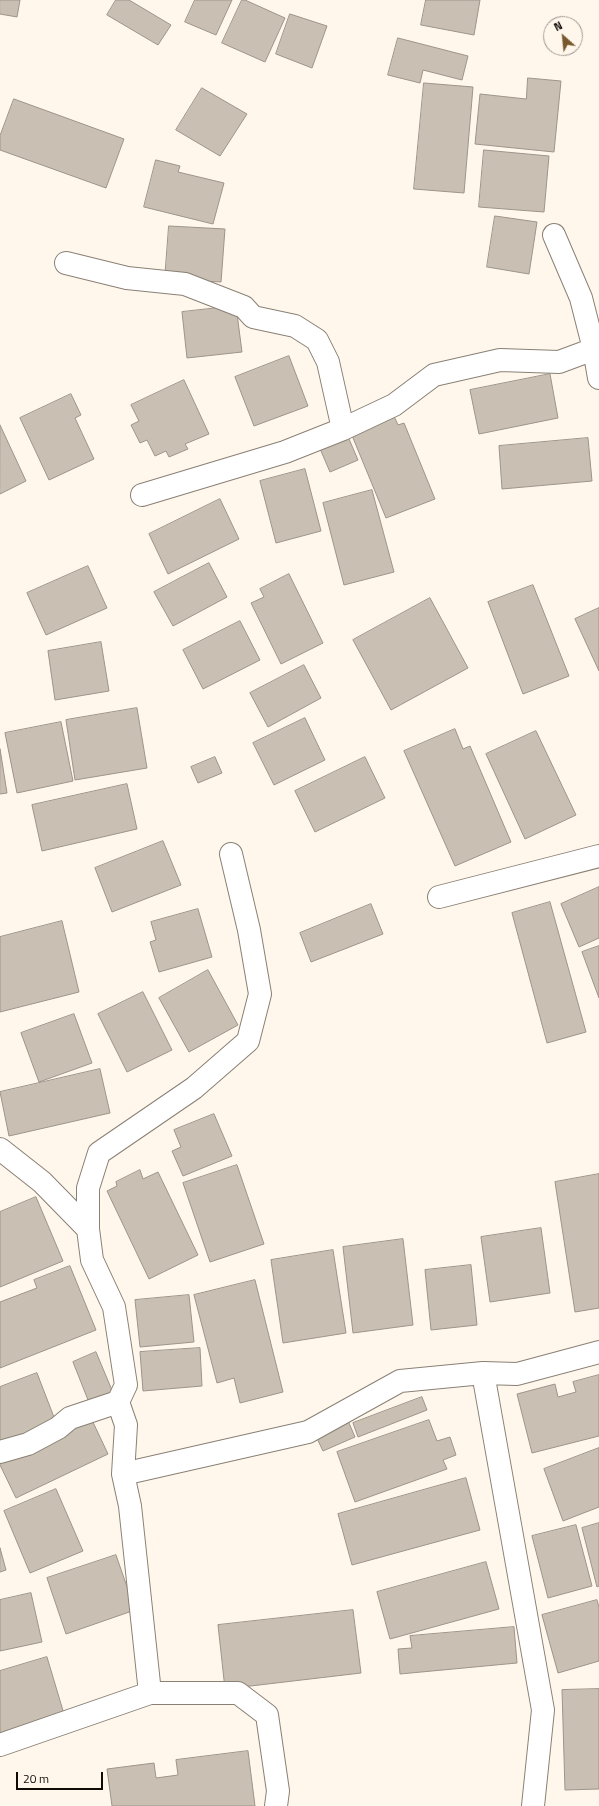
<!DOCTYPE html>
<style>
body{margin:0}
#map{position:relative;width:599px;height:1806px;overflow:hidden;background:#fff7ec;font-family:"Titillium Web",sans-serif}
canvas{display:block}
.north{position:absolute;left:543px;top:16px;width:40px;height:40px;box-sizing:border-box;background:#fff7ec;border:1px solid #9f9991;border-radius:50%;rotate:333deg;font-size:11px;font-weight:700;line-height:16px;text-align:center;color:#0f0c08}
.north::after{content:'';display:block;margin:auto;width:14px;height:18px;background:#78592e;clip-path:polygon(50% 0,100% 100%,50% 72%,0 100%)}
.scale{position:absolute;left:16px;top:1772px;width:87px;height:18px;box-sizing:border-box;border:2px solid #0f0c08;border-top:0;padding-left:5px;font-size:12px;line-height:14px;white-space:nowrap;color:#0f0c08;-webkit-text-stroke:3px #fff7ec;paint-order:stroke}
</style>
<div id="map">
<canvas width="599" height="1806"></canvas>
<div class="north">N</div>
<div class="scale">20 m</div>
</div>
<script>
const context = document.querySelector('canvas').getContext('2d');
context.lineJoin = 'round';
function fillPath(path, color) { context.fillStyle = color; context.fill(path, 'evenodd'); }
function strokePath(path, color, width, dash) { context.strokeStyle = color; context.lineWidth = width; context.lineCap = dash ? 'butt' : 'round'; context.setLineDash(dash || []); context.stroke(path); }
const building = new Path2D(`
 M0,0H20L17,17L0,14Z
 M116,0H129L171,25L158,45L107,15Z
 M195,0H232L216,35L185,22Z
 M242,0H245L285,18L265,62L222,43Z
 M426,0H480L474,35L421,25Z
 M290,14L327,26L312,68L276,54Z
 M398,38L468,56L462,80L423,70L420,83L388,75Z
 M528,78L561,81L554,152L475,144L480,94L526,99Z
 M424,83L473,87L464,193L414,189Z
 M202,88L247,114L220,156L176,130Z
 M14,99L124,139L106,188L0,150V136Z
 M484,150L549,156L544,212L479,207Z
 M156,160L180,166L178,172L224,183L213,224L144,207Z
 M495,216L537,222L529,274L487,267Z
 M169,226L225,229L221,282L165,279Z
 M236,306L242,352L187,358L182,312Z
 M289,356L308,406L254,426L235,377Z
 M550,374L558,418L479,434L470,390Z
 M184,380L209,434L185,444L188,449L169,457L166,451L155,456L147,440L140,443L131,425L139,421L131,405Z
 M71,394L81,415L75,418L94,459L49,480L20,418Z
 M394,416L398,425L404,423L435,499L386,518L351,433Z
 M0,425L26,481L0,494Z
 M346,432L358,460L330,472L318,444Z
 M588,438L592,481L502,489L499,446Z
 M305,469L321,531L276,543L260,481Z
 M372,490L394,572L344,585L323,503Z
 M220,499L239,539L168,574L149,534Z
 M209,563L227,597L173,626L154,592Z
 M88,566L107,608L46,635L27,593Z
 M289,574L323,643L281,664L251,603L264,597L260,589Z
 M533,585L569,676L523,694L488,602Z
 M430,598L468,668L391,710L353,640Z
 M599,608V671L575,619Z
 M240,621L260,660L203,689L183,650Z
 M101,642L109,691L55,700L48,651Z
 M304,665L321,698L268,727L250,693Z
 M137,708L147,768L75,780L66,720Z
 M305,718L325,760L274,785L253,743Z
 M61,722L73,781L17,793L5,733Z
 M455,729L463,749L470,746L511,842L455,866L404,751Z
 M536,731L576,815L525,839L486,754Z
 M0,749L7,793L0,794Z
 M215,757L222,773L198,783L191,767Z
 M365,757L385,798L315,832L295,791Z
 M127,784L137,829L42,851L32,805Z
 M163,841L181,885L112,912L95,868Z
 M599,887V938L579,947L561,904Z
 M550,902L586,1032L547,1043L512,913Z
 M371,904L383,934L311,962L300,933Z
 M198,909L212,957L159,972L150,942L156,940L151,922Z
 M62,921L79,992L0,1012V937Z
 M599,946V998L582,952Z
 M208,970L238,1025L189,1052L159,998Z
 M143,992L172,1050L127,1072L98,1014Z
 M74,1014L92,1063L39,1082L21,1033Z
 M100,1069L110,1113L9,1136L0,1092Z
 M214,1114L232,1156L183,1176L172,1151L181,1147L174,1130Z
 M237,1165L264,1244L210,1262L183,1183Z
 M140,1170L143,1179L158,1172L198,1255L149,1279L107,1191L117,1186L116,1182Z
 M599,1174V1308L575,1312L555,1182Z
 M36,1197L63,1261L0,1287V1212Z
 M541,1228L550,1293L490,1302L481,1237Z
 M403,1239L413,1325L353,1333L343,1247Z
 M333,1250L346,1333L283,1343L271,1260Z
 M471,1265L477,1325L431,1330L425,1270Z
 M70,1266L96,1330L0,1368V1302L37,1288L34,1280Z
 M255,1280L283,1392L240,1403L234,1378L217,1383L194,1295Z
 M189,1295L194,1342L140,1347L135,1300Z
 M200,1348L202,1386L143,1391L140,1352Z
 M96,1352L114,1395L90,1405L73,1362Z
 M37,1373L57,1425L0,1447V1387Z
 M599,1375V1436L532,1453L517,1394L555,1384L558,1397L576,1392L573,1382Z
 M422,1397L427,1410L358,1437L353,1423Z
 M346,1416L355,1437L323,1451L313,1430Z
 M91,1418L108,1454L16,1498L0,1465V1462Z
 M429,1420L437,1441L450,1437L456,1455L443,1460L447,1469L355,1502L337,1452Z
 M599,1448V1507L563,1521L544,1469Z
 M466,1478L480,1530L352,1565L338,1514Z
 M56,1489L83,1551L30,1573L4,1511Z
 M599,1523V1586L597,1587L582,1528Z
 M576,1525L592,1586L548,1598L532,1536Z
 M0,1548L6,1570L0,1572Z
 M116,1555L135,1610L66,1634L47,1578Z
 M486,1562L499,1609L390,1639L377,1592Z
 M31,1593L42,1642L0,1651V1600Z
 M597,1600L599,1607V1661L558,1673L542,1615Z
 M353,1610L361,1673L225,1689L218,1625Z
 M514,1627L517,1663L400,1674L398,1649L412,1648L410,1636Z
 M47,1657L64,1714L0,1733V1671Z
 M599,1689V1789L565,1790L562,1690Z
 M248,1751L255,1806H112L107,1769L154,1763L156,1778L178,1775L176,1760Z`);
fillPath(building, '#c9bfb3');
strokePath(building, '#9e9489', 1);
const minor = new Path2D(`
 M554,235L581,298L594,349L599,378
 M66,263L127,278L185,284L244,307L253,317L295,326L317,340L328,362L343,429
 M142,495L285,452L343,429L394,405L434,375L500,360L559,362L594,349
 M439,897L599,856
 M0,1149L42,1182L88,1229
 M483,1373L543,1710L533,1806
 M0,1452L28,1444L58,1428L70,1418L118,1402
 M123,1474L308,1432L400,1381L483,1373L517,1374L599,1352
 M150,1693L130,1506L123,1474L126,1425L118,1402L126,1385L114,1307L92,1260L88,1229V1188L99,1153L194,1088L248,1041L260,994L249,930L231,854
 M0,1745L150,1693H238L267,1715L278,1791L276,1806`);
strokePath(minor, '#8a8075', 24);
strokePath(minor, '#fff', 22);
</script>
